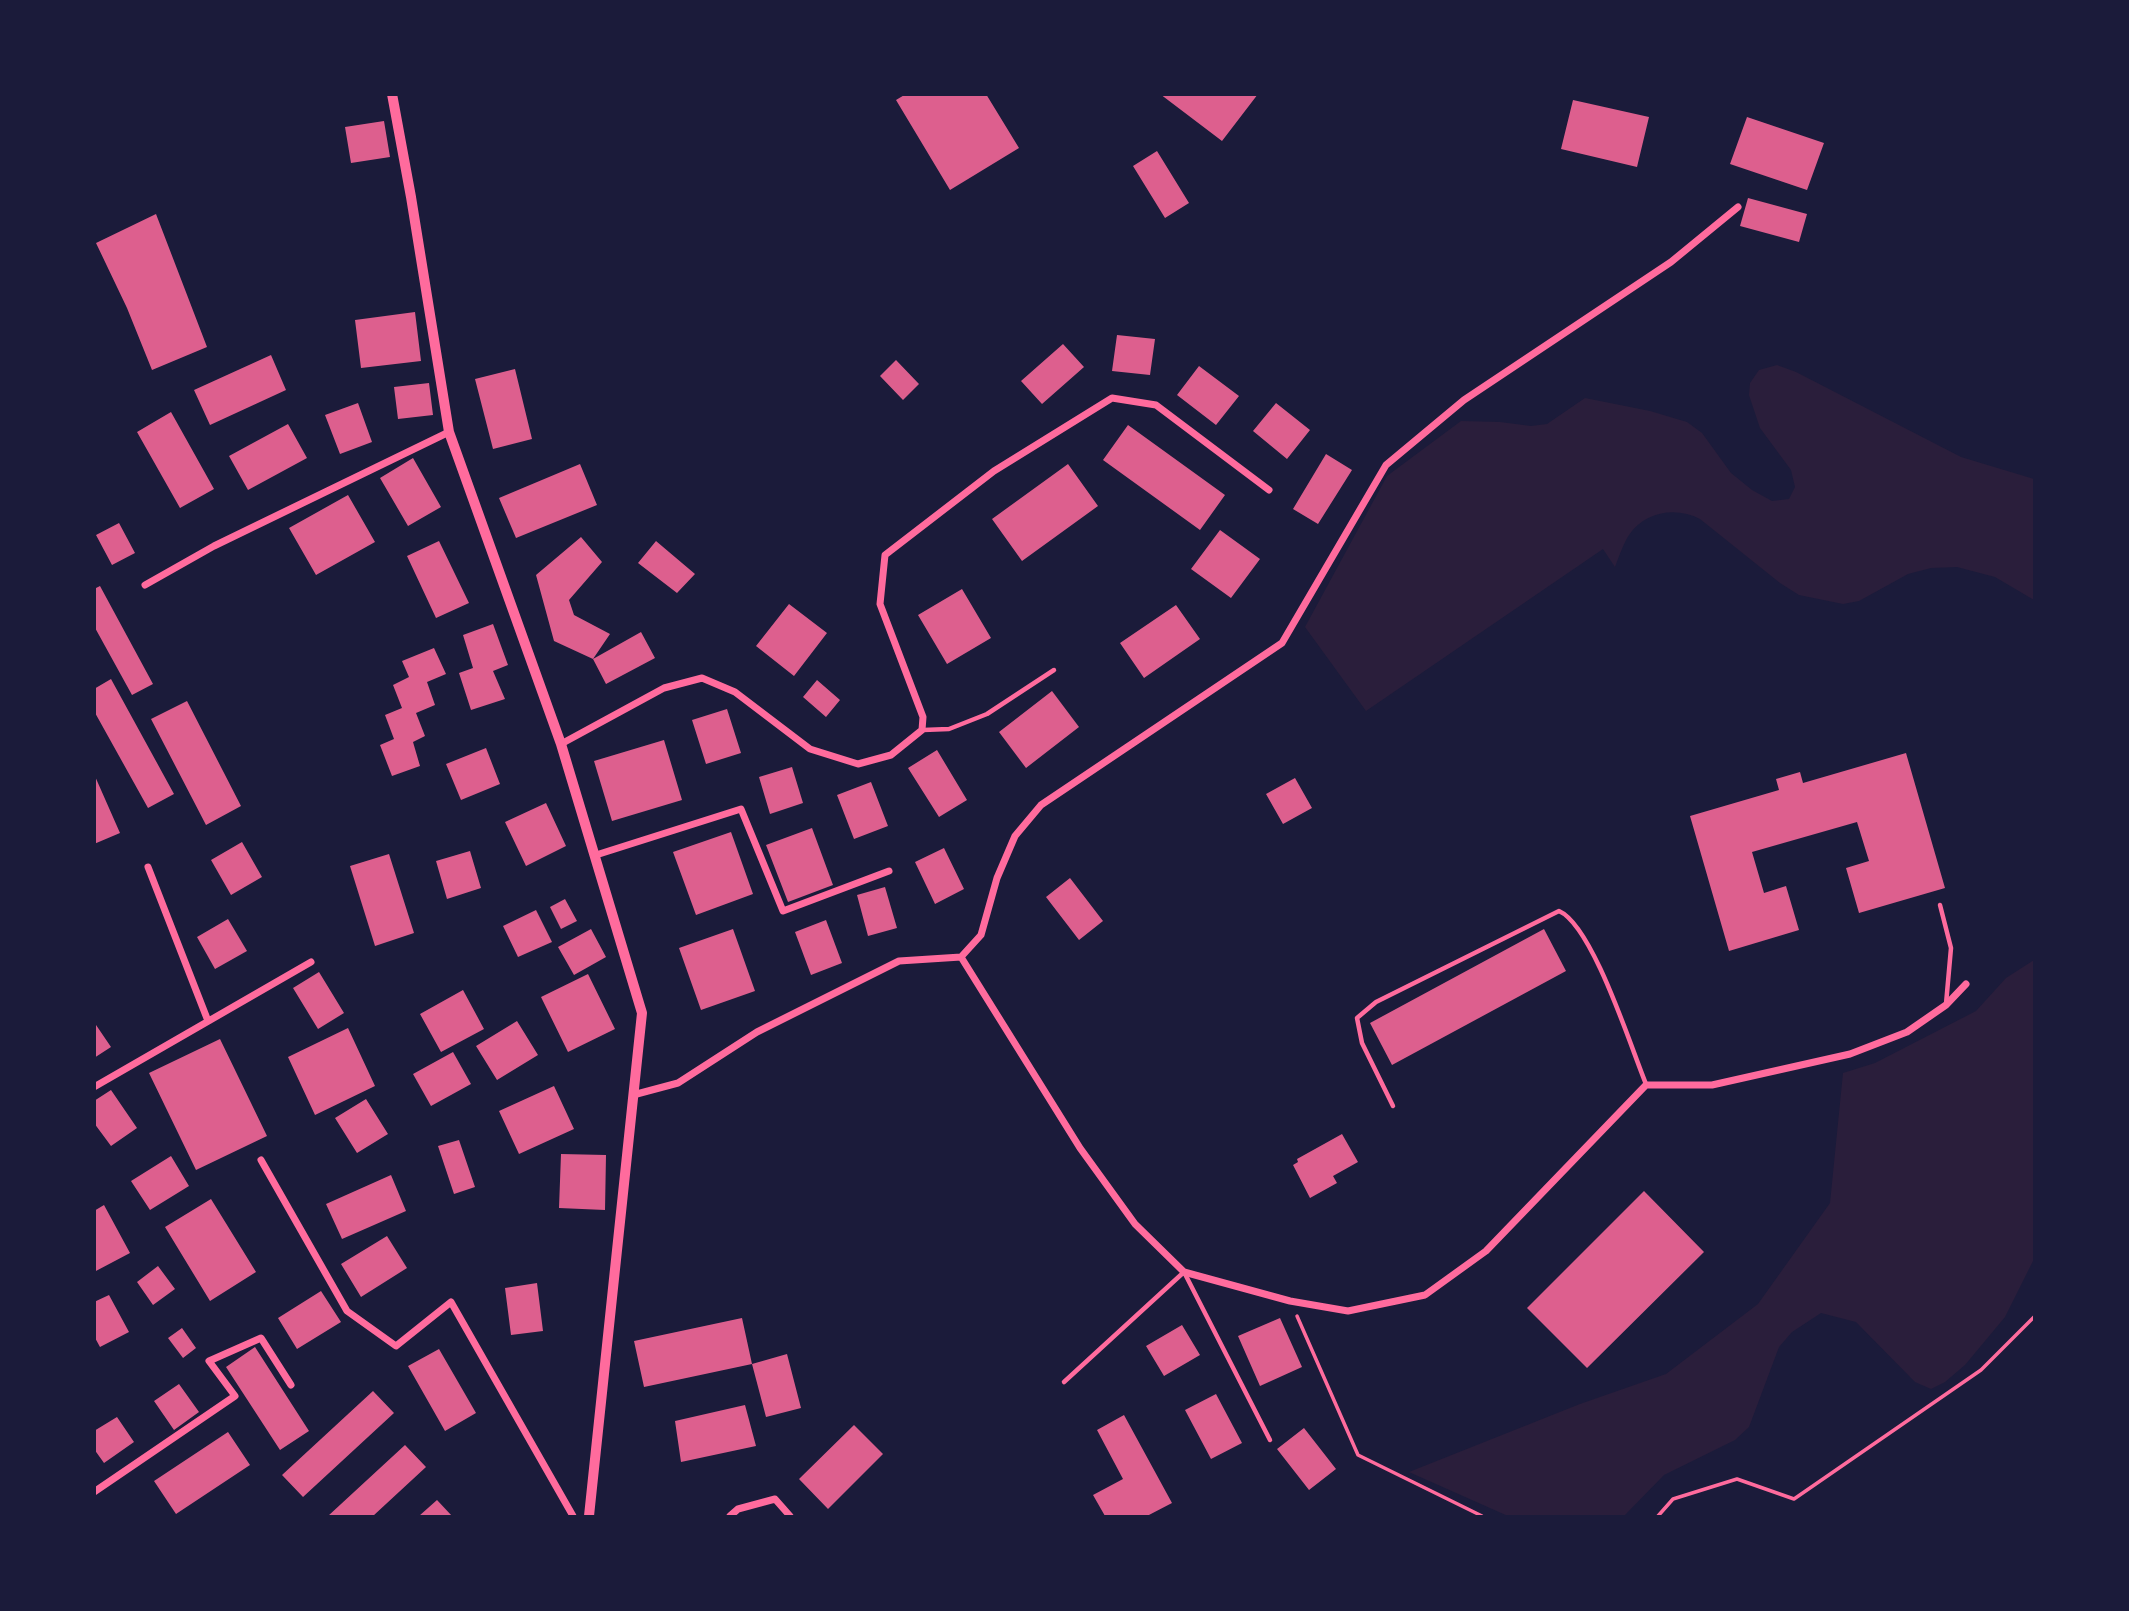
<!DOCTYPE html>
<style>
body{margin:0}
#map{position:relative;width:2129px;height:1611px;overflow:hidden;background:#1b1b3a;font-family:"Exo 2",sans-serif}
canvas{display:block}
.frame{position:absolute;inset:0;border:96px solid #1b1b3a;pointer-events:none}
</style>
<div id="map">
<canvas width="2129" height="1611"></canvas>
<div class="frame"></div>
</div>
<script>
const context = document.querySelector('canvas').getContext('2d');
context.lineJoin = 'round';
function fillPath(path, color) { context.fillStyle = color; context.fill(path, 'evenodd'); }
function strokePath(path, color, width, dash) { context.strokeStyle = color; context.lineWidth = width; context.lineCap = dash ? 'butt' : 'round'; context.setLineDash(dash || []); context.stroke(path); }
fillPath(new Path2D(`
 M1777,365L1796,372L1961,457L2034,479V600L1995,577L1957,567L1931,568L1908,574L1859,601L1843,604L1799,595L1780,583L1700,519C1676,506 1644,512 1629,535C1623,544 1619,557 1615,567L1603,549L1366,711L1305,627L1387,476L1461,421L1500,422L1531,426L1547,424L1585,398L1650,411L1687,422L1702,433L1731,473L1752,490L1772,501L1789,499L1795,487L1791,470L1760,428L1749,395L1750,383L1759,370Z
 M2034,960V1259L2005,1317L1965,1365L1945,1382L1931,1389L1915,1382L1856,1322L1821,1313L1792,1332L1779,1347L1749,1427L1735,1440L1664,1475L1624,1516H1508L1409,1472L1580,1404L1666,1374L1758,1304L1830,1203L1843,1073L1875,1063L1976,1011L2006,978Z`), '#2a1e3b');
fillPath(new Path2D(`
 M906,94H986L1019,148L950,190L896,100Z
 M1160,94H1258L1222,141Z
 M1573,100L1649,117L1637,167L1561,149Z
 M1747,117L1824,143L1807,190L1730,164Z
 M384,121L390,157L351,163L345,127Z
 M1157,151L1189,203L1165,218L1133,166Z
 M1748,198L1807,214L1799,242L1740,226Z
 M156,214L207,347L152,370L127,308L96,243Z
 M415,312L421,361L361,368L355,320Z
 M1117,335L1155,339L1150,375L1112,371Z
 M1063,344L1084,367L1042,404L1021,381Z
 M271,355L286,390L210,425L194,390Z
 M896,360L919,384L903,400L880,376Z
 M1199,366L1239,396L1216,425L1177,395Z
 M515,369L532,439L493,449L475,379Z
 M429,383L433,415L398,419L394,387Z
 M358,403L372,442L340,454L325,415Z
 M1276,403L1310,430L1287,459L1253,431Z
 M171,412L214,489L180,508L137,432Z
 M288,424L307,458L248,490L229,456Z
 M1128,425L1225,495L1200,530L1103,460Z
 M1326,454L1352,470L1318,524L1293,509Z
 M413,458L441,507L408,526L380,478Z
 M580,464L597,505L516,538L499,498Z
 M1068,464L1098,506L1022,561L992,519Z
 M348,495L375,542L316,575L289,528Z
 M119,523L135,553L112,565L96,535Z
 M1220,530L1260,559L1231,598L1191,569Z
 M581,537L602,562L569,600L574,615L610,634L593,659L554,641L536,575Z
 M439,541L469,603L436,618L407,556Z
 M656,541L695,574L677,593L638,563Z
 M100,586L153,684L132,695L94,626V589Z
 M962,589L991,638L947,664L918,615Z
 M789,604L827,633L794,676L756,646Z
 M1176,605L1200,639L1144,678L1120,643Z
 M493,624L508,665L493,671L505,699L471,710L459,673L473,668L463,635Z
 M641,632L655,658L606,684L593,659Z
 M434,648L446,674L427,682L435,705L416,713L425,736L413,742L420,766L392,776L380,745L394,739L385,715L402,708L393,685L409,677L402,661Z
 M111,679L174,794L148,808L94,711V689Z
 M817,680L840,700L826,717L803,697Z
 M1052,691L1079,727L1026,768L999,732Z
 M187,701L241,806L206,825L151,719Z
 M727,709L741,753L706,764L692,720Z
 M664,740L682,800L612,821L594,761Z
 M486,748L500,784L461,800L446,764Z
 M937,750L967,800L939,817L908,768Z
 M1906,753L1945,888L1859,913L1846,868L1869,861L1857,822L1752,852L1764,893L1786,886L1799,930L1729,951L1690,816L1779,790L1776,779L1800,772L1803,783Z
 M792,767L803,803L770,814L759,777Z
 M94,774L120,833L94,844Z
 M1295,778L1312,808L1283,824L1266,794Z
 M871,782L888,826L854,839L837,795Z
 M546,803L566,846L526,866L505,822Z
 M812,828L833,885L788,902L766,845Z
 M731,832L753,894L696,915L673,852Z
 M242,842L262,877L231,895L211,860Z
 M944,848L964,889L935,904L915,862Z
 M470,851L481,888L447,899L436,861Z
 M389,854L414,933L375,946L350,866Z
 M1070,878L1103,921L1079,940L1046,897Z
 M885,887L897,928L868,936L857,895Z
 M565,899L577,921L561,929L550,907Z
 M536,910L552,942L518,957L503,926Z
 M228,919L247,951L215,969L197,937Z
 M826,920L842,963L811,975L795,932Z
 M591,929L606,957L574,975L558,947Z
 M733,929L755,991L701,1010L679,948Z
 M1544,929L1566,971L1392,1065L1370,1023Z
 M319,972L344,1013L318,1029L293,988Z
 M588,974L615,1029L568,1052L541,997Z
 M463,990L484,1029L441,1052L420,1014Z
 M517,1021L538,1055L497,1080L476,1046Z
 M94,1022L111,1047L94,1058Z
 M348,1028L375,1086L315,1115L288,1057Z
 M220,1039L267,1136L196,1170L149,1073Z
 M453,1052L471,1084L431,1106L413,1074Z
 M554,1086L574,1129L519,1154L499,1111Z
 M111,1090L137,1128L111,1146L94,1123V1101Z
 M366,1099L388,1134L357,1153L335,1118Z
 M1342,1134L1358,1162L1333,1176L1337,1183L1310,1198L1293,1165L1298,1162L1297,1159Z
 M459,1140L475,1187L454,1194L438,1146Z
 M561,1154L606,1155L605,1210L559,1208Z
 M171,1156L189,1186L150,1210L131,1181Z
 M391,1175L406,1211L342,1239L326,1204Z
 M1644,1191L1704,1252L1587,1368L1527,1308Z
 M211,1199L256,1272L210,1301L165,1227Z
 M104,1205L130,1253L94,1272V1211Z
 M387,1236L407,1268L361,1297L341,1264Z
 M158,1266L175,1289L153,1305L137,1282Z
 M537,1283L543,1331L511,1335L505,1288Z
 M321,1291L341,1322L297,1349L278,1318Z
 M109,1295L129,1332L100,1347L94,1336V1302Z
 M742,1318L752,1364L644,1387L634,1341Z
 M1280,1318L1302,1367L1260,1386L1238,1336Z
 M1182,1325L1200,1355L1164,1376L1146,1346Z
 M182,1328L196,1348L183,1358L168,1338Z
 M255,1347L309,1431L280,1450L226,1367Z
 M439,1349L476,1413L445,1431L408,1366Z
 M787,1354L801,1408L766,1417L752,1364Z
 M179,1384L199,1412L174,1430L154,1401Z
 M373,1391L394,1413L303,1497L282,1475Z
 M1216,1394L1242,1443L1211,1459L1185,1410Z
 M745,1405L756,1446L681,1462L675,1421Z
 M1124,1415L1172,1503L1147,1516H1105L1093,1495L1123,1479L1097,1430Z
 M117,1417L134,1442L104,1463L94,1449V1431Z
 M854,1425L883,1454L828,1509L799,1479Z
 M1304,1428L1336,1469L1309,1490L1277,1449Z
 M228,1432L250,1465L176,1514L154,1481Z
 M405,1445L426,1467L373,1516H328Z
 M437,1500L452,1516H419Z`), '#dd5f8e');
strokePath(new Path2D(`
 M1297,1316L1358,1455L1482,1516
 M1658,1516L1673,1499L1737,1479L1794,1499L1981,1370L2035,1316`), '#ff6b9d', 3.5);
strokePath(new Path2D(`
 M923,730L949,729L987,714L1054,670
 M1940,905L1951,948L1946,1004
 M1393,1106L1362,1043L1357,1018L1376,1002L1559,911C1593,926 1631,1048 1646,1084
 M1064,1382L1184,1272L1270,1440`), '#ff6b9d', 4.5);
strokePath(new Path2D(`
 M145,585L214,546L449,432
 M561,744L664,688L702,678L735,692L810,749L858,764L891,755L922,730L923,717L880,604L885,555L994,471L1112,398L1156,405L1269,490
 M596,855L741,809L783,911L889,871
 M148,867L208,1021
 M961,957L981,935L997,878L1015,836L1041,805L1282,643L1386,465L1464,400L1671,262L1738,207
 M94,1087L311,962
 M633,1095L678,1083L757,1032L899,961L961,957L1080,1148L1135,1224L1184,1272L1290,1301L1348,1311L1425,1295L1486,1251L1646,1085H1712L1850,1054L1907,1032L1946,1005L1966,984
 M261,1160L347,1311L396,1346L451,1302L573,1516
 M94,1492L235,1396L209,1361L261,1338L291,1385
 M730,1516L738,1509L775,1499L790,1516`), '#ff6b9d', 7);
strokePath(new Path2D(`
 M392,94L411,197L449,432L561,744L642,1013L589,1516`), '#ff6b9d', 10);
</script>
